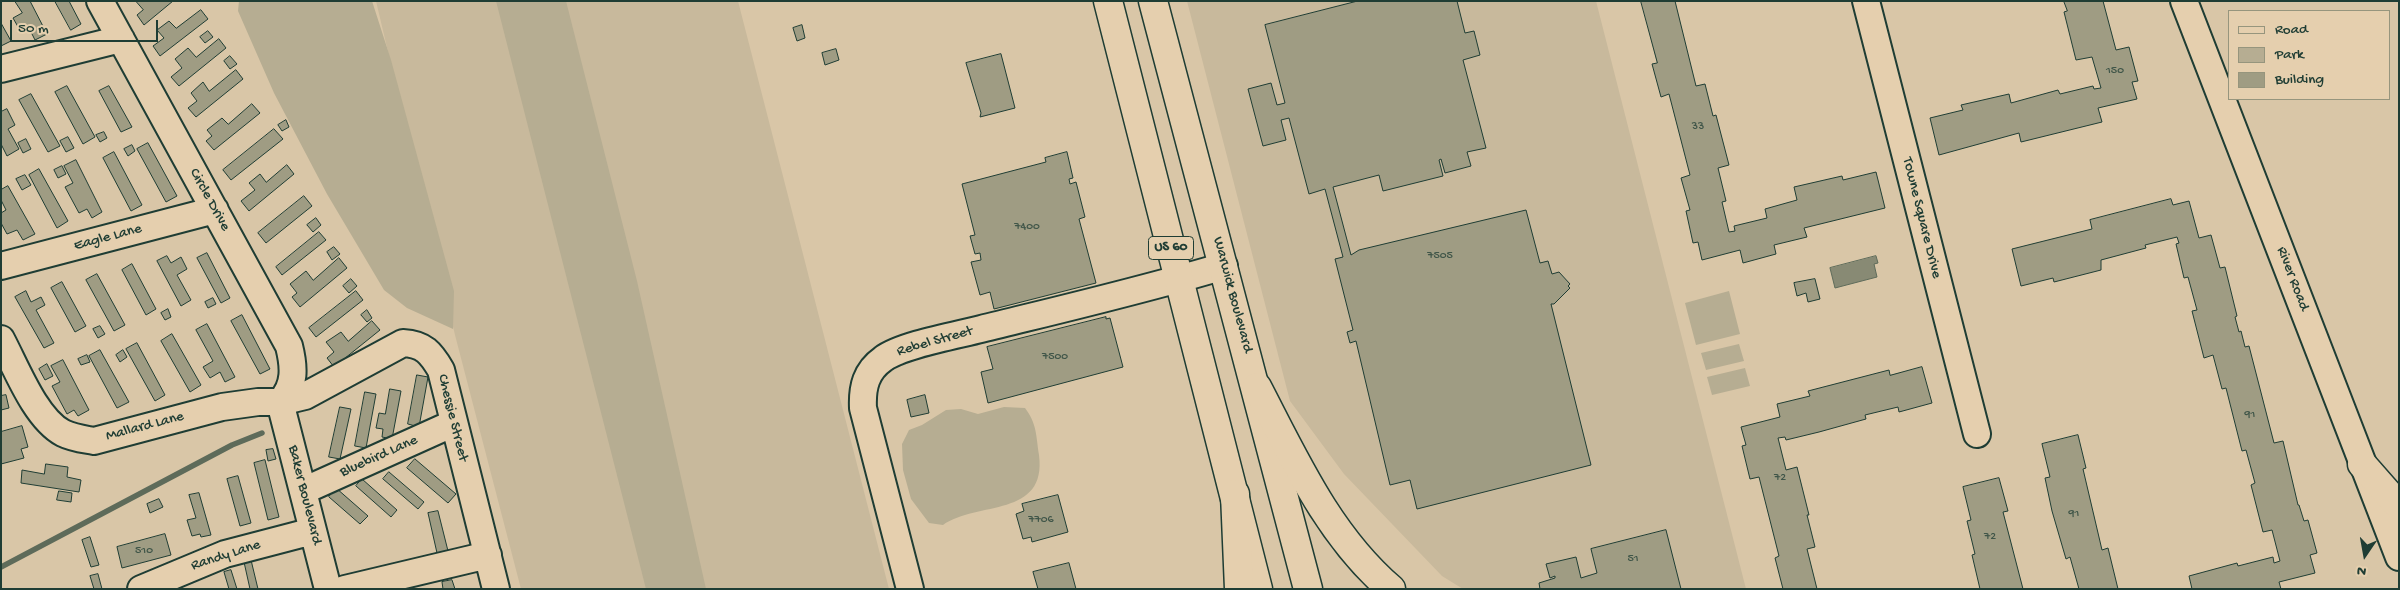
<!DOCTYPE html>
<style>
body{margin:0}
#map{position:relative;width:2400px;height:590px;overflow:hidden;background:#d9c6a7;font-family:"Gochi Hand",sans-serif}
canvas{display:block}
.frame{position:absolute;inset:0;border:2px solid #1f3d34;pointer-events:none}
.legend{position:absolute;left:2228px;top:10px;width:162px;height:90px;box-sizing:border-box;background:#e5cfae;border:1px solid #96957d;margin:0;padding:6px 9px;list-style:none;font-size:15px;color:#1f3d34}
.legend li{display:flex;align-items:center;gap:10px;height:25px}
.legend b{width:25px;border:1px solid #96957d}
.north{position:absolute;left:2340px;top:530px;width:50px;height:50px;-webkit-text-stroke:4px #e5cfae;paint-order:stroke;rotate:192deg;font-size:14px;font-weight:700;line-height:20px;text-align:center;color:#1f3d34}
.north::after{content:'';display:block;margin:auto;width:18px;height:22px;background:#1f3d34;clip-path:polygon(50% 0,100% 100%,50% 72%,0 100%)}
.scale{position:absolute;left:10px;top:20px;width:148px;height:22px;box-sizing:border-box;border:2px solid #1f3d34;border-top:0;padding-left:6px;font-size:15px;line-height:18px;white-space:nowrap;color:#1f3d34;-webkit-text-stroke:4px #e5cfae;paint-order:stroke}
</style>
<div id="map">
<canvas width="2400" height="590"></canvas>
<div class="frame"></div>
<ul class="legend">
<li><b style="height:6px;background:#e5cfae"></b>Road</li>
<li><b style="height:14px;background:#b6ad92"></b>Park</li>
<li><b style="height:14px;background:#9f9c83"></b>Building</li>
</ul>
<div class="north">N</div>
<div class="scale">50 m</div>
</div>
<script>
const context = document.querySelector('canvas').getContext('2d');
context.lineJoin = 'round';
function fillPath(path, color) { context.fillStyle = color; context.fill(path, 'evenodd'); }
function strokePath(path, color, width, dash) { context.strokeStyle = color; context.lineWidth = width; context.lineCap = dash ? 'butt' : 'round'; context.setLineDash(dash || []); context.stroke(path); }
function write(font, color, halo, rows, align = 'center') {
  context.font = font + ' "Gochi Hand",sans-serif'; context.lineWidth = 4; context.setLineDash([]); context.textBaseline = 'middle'; context.strokeStyle = halo; context.fillStyle = color; for (const [text, x, y, turn = 0] of rows) {
    context.save(); context.translate(x, y); context.rotate((+turn || 0) * Math.PI / 180); context.textAlign = isNaN(turn) ? turn : align; if (halo) context.strokeText(text, 0, 0); context.fillText(text, 0, 0); context.restore();
  }
}
fillPath(new Path2D(`
 M376,1H738L889,589H521L455,335Z
 M1187,1H1596L1746,589H1463L1442,576L1344,474L1290,401Z`), '#c8b99c');
fillPath(new Path2D(`
 M239,1H372L391,60L454,291L453,329L407,308L384,290L327,194L274,93L238,11Z
 M496,1H566L637,281L706,589H646Z
 M1729,291L1740,334L1696,345L1685,303Z
 M1739,344L1744,361L1706,370L1701,353Z
 M1745,368L1750,386L1712,395L1707,377Z
 M1004,407L1025,408C1037,424 1036,435 1039,455C1047,518 977,501 943,525L929,523L911,499L903,470L902,444L909,430L922,425L946,410L961,409L978,414Z`), '#b6ad92');
const water = new Path2D(`
 M1876,256L1878,263L1874,264L1877,277L1835,288L1830,268Z`);
fillPath(water, '#888a74');
strokePath(water, '#5e6b5a', 1);
strokePath(new Path2D(`
 M1,567L232,445L262,433`), '#5e6b5a', 5.5);
const building = new Path2D(`
 M15,1H30L47,34L35,40L29,28L21,32L13,18L22,13Z
 M55,1H69L81,24L71,30Z
 M136,1H173L144,25L137,15L143,10Z
 M1358,1H1457L1465,33L1474,31L1480,55L1463,60L1486,148L1467,152L1471,166L1445,173L1441,159L1439,160L1443,176L1383,191L1379,175L1333,187L1351,255L1359,250L1526,210L1540,263L1548,261L1552,274L1559,272L1570,284L1568,286L1570,288L1554,304H1551L1591,465L1417,509L1410,480L1390,485L1356,341L1350,343L1347,332L1353,330L1335,259L1343,257L1325,189L1309,194L1289,118L1281,120L1286,140L1263,146L1248,89L1271,83L1277,105L1285,103L1265,25Z
 M1641,1H1675L1696,86L1705,84L1713,116L1716,115L1729,165L1718,168L1726,201L1722,202L1729,232L1735,231L1734,226L1767,218L1765,209L1797,200L1794,187L1842,176L1843,180L1876,172L1885,208L1804,228L1807,237L1774,245L1776,254L1743,263L1740,250L1702,260L1698,242L1693,243L1686,211L1690,210L1681,178L1690,175L1669,94L1661,97L1652,64L1657,63Z
 M2064,1H2103L2116,50L2129,47L2138,81L2132,82L2137,99L2098,108L2102,122L2021,142L2019,133L1939,155L1930,118L1963,110L1961,105L2009,94L2011,103L2058,90L2060,94L2093,86L2094,89L2101,88L2092,57L2076,60L2064,12L2067,11Z
 M201,10L208,19L160,56L153,46L164,38L157,30L169,21L176,28Z
 M1,23L11,41L1,46Z
 M802,25L805,38L797,41L793,28Z
 M208,31L213,37L205,43L200,37Z
 M219,39L226,48L179,86L171,77L182,68L175,59L188,48L196,57Z
 M836,49L839,60L825,65L822,53Z
 M1001,54L1015,108L980,117L981,113L966,63Z
 M230,56L237,64L230,69L224,61Z
 M236,70L243,79L196,117L188,108L197,101L191,93L203,82L209,91Z
 M67,86L95,137L83,144L55,92Z
 M109,86L132,127L121,132L99,91Z
 M31,94L60,146L48,152L19,100Z
 M252,104L260,113L214,150L206,141L212,136L207,130L222,118L228,124Z
 M7,109L15,125L8,129L19,149L7,156L1,144V112Z
 M286,120L289,127L282,131L278,125Z
 M274,129L283,139L231,180L223,170Z
 M104,132L107,138L100,142L96,135Z
 M68,137L74,148L66,152L60,141Z
 M26,139L31,149L23,153L18,143Z
 M148,143L177,196L166,202L137,149Z
 M132,145L135,151L128,156L124,149Z
 M114,152L142,205L131,211L103,158Z
 M1067,152L1073,178L1069,179L1070,184L1076,182L1085,217L1079,219L1096,283L994,309L990,292L980,295L971,262L981,260L980,253L975,254L970,236L975,235L962,184L1046,162L1045,158Z
 M76,160L102,212L92,218L87,209L79,213L65,187L73,183L64,166Z
 M287,165L294,174L249,211L241,201L255,190L249,183L260,174L266,182Z
 M62,166L66,174L58,178L54,170Z
 M39,169L68,221L57,228L29,175Z
 M25,175L31,185L22,190L16,179Z
 M8,186L35,234L23,240L17,230L7,234L1,223V213L6,210L1,200V190Z
 M304,196L312,206L266,243L258,233Z
 M2171,199L2173,205L2189,201L2199,238L2211,235L2220,268L2225,267L2237,316L2235,317L2239,332L2241,331L2245,347L2249,346L2274,443L2283,441L2298,505H2299L2304,521L2308,520L2317,553L2310,555L2315,573L2279,582L2281,589H2192L2189,576L2237,563L2238,566L2273,557L2274,563L2280,561L2272,530L2263,532L2251,485L2255,483L2246,450L2242,451L2226,388L2222,389L2213,355L2204,358L2192,311L2197,310L2188,277L2184,278L2176,244L2179,243L2177,237L2145,245L2146,248L2101,260V270L2054,282L2053,278L2021,286L2012,249L2092,229L2090,220Z
 M316,218L321,225L313,232L307,225Z
 M319,232L326,240L282,275L276,267Z
 M334,247L340,254L332,260L327,252Z
 M207,253L230,298L221,303L197,258Z
 M167,256L171,263L181,257L187,269L177,275L191,300L181,306L157,261Z
 M339,258L347,268L300,307L292,297L297,293L290,284L306,271L313,280Z
 M132,264L156,309L146,315L122,270Z
 M97,274L125,325L114,331L86,280Z
 M351,279L357,286L349,293L343,286Z
 M1815,279L1820,299L1808,302L1806,293L1797,296L1794,283Z
 M62,282L86,326L75,332L51,288Z
 M26,291L31,302L41,297L45,305L36,310L54,343L44,348L15,297Z
 M356,291L363,300L316,337L309,328Z
 M213,298L216,304L208,308L205,302Z
 M168,309L171,317L165,320L161,313Z
 M367,310L372,318L367,322L361,315Z
 M242,315L270,369L260,374L231,321Z
 M1106,317V319L1110,318L1123,367L988,403L981,372L993,369L987,347Z
 M372,321L380,330L334,367L327,358L334,352L326,342L341,332L348,341Z
 M207,324L235,377L225,382L220,372L210,378L203,367L213,361L196,330Z
 M100,326L105,334L98,338L93,329Z
 M172,334L201,385L190,392L161,341Z
 M137,343L165,395L155,401L126,349Z
 M100,350L129,402L117,408L89,356Z
 M123,350L127,357L120,362L116,355Z
 M87,355L90,362L81,365L78,359Z
 M63,360L89,410L78,416L74,410L67,414L52,386L60,382L51,366Z
 M47,364L53,376L45,380L39,369Z
 M1922,367L1932,403L1899,412L1898,407L1865,415L1866,419L1819,432L1786,440L1785,437L1778,438L1786,470L1797,467L1809,515H1807L1815,547L1807,549L1817,589H1783L1775,558L1779,556L1759,477L1750,479L1742,446L1746,445L1741,427L1780,417L1777,404L1810,396L1808,391L1889,370L1890,375Z
 M417,375L428,377L419,427L408,424Z
 M390,389L401,391L392,439L382,437L383,429L376,428L379,413L385,414Z
 M365,392L376,394L366,448L355,446Z
 M6,395L9,408L1,410V396Z
 M925,395L929,413L911,417L907,400Z
 M340,407L351,409L340,459L329,457Z
 M22,426L28,447L21,449L24,458L1,464V432Z
 M2078,435L2086,468L2083,469L2102,550L2108,548L2118,589H2079L2070,557L2066,559L2052,511L2045,478L2050,477L2042,444Z
 M273,449L276,459L268,461L266,450Z
 M415,459L456,494L448,503L407,468Z
 M265,460L279,517L268,520L254,463Z
 M46,464L68,467L67,477L81,480L79,492L21,483L22,470L44,474Z
 M389,472L424,502L418,509L383,479Z
 M238,476L251,523L240,526L227,479Z
 M1999,478L2008,511L2003,512L2023,589H1980L1972,555L1975,554L1967,521L1971,520L1963,487Z
 M362,479L397,510L391,517L356,486Z
 M336,488L368,516L360,524L329,497Z
 M59,491L72,493L71,502L57,500Z
 M199,493L211,535L201,537L200,534L192,536L187,520L196,518L189,495Z
 M1058,495L1068,532L1032,542L1031,537L1023,539L1016,514L1024,511L1022,504Z
 M159,499L163,507L150,513L147,504Z
 M438,511L448,551L437,553L428,513Z
 M1666,530L1681,589H1540L1539,583L1555,578V576L1550,578L1546,564L1576,557L1581,578L1597,573L1591,549Z
 M165,534L171,555L122,568L117,547Z
 M90,537L99,565L91,567L82,540Z
 M251,560L258,589H250L244,562Z
 M1069,563L1076,589H1038L1033,572Z
 M231,570L237,589H229L224,572Z
 M98,574L102,589H94L90,576Z
 M452,580L455,589H443L442,582Z`);
fillPath(building, '#9f9c83');
strokePath(building, '#1f3d34', 1);
const minor = new Path2D(`
 M100,1L289,346C294,366 296,386 280,402
 M1866,1L1977,434
 M2184,1L2399,557
 M1,69L121,39
 M1,266L215,210
 M1,339C16,367 35,418 63,433C73,438 83,439 94,441L222,407L258,402H280L305,396L403,343C424,344 431,353 441,370L496,589
 M280,402L328,589
 M303,491L454,423
 M141,589L225,554L313,531
 M345,589L488,555
 M910,589L863,408C862,387 866,371 883,359C901,345 958,335 981,329C1062,309 1144,290 1224,266`);
const major = new Path2D(`
 M1108,1L1258,589
 M1153,1L1308,589`);
const highway = new Path2D(`
 M1257,387C1294,458 1328,535 1391,589
 M2362,464L2399,506
 M1235,494L1239,589`);
strokePath(minor, '#1f3d34', 30);
strokePath(major, '#1f3d34', 31);
strokePath(highway, '#1f3d34', 31);
strokePath(minor, '#e5cfae', 26);
strokePath(major, '#e5cfae', 28);
strokePath(highway, '#e5cfae', 28);
write('12px', '#3f5548', null, [
 ["150",2115,71],
 ["33",1698,127],
 ["7400",1027,227],
 ["7505",1440,256],
 ["7500",1055,357],
 ["91",2250,415],
 ["72",1780,478],
 ["91",2074,514],
 ["7706",1041,520],
 ["72",1990,537],
 ["510",144,551],
 ["51",1633,559]
]);
for (const [x, y, w] of [
 [1171,248,45]
]) { const box = new Path2D(); box.roundRect(x - w / 2, y - 11.5, w, 23, 4); context.fillStyle = '#e5cfae'; context.fill(box); strokePath(box, '#1f3d34', 1); }
write('bold 14px', '#1f3d34', null, [
 ["US 60",1171,248]
]);
write('15px', '#1f3d34', '#e5cfae', [
 ["Circle Drive",209,200,61],
 ["Towne Square Drive",1921,218,76],
 ["Eagle Lane",108,238,-15],
 ["River Road",2292,279,69],
 ["Warwick Boulevard",1232,295,75],
 ["Rebel Street",935,342,-16],
 ["Chessie Street",452,418,76],
 ["Mallard Lane",145,427,-15],
 ["Bluebird Lane",379,457,-24],
 ["Baker Boulevard",304,495,76],
 ["Randy Lane",226,556,-18]
]);
</script>
